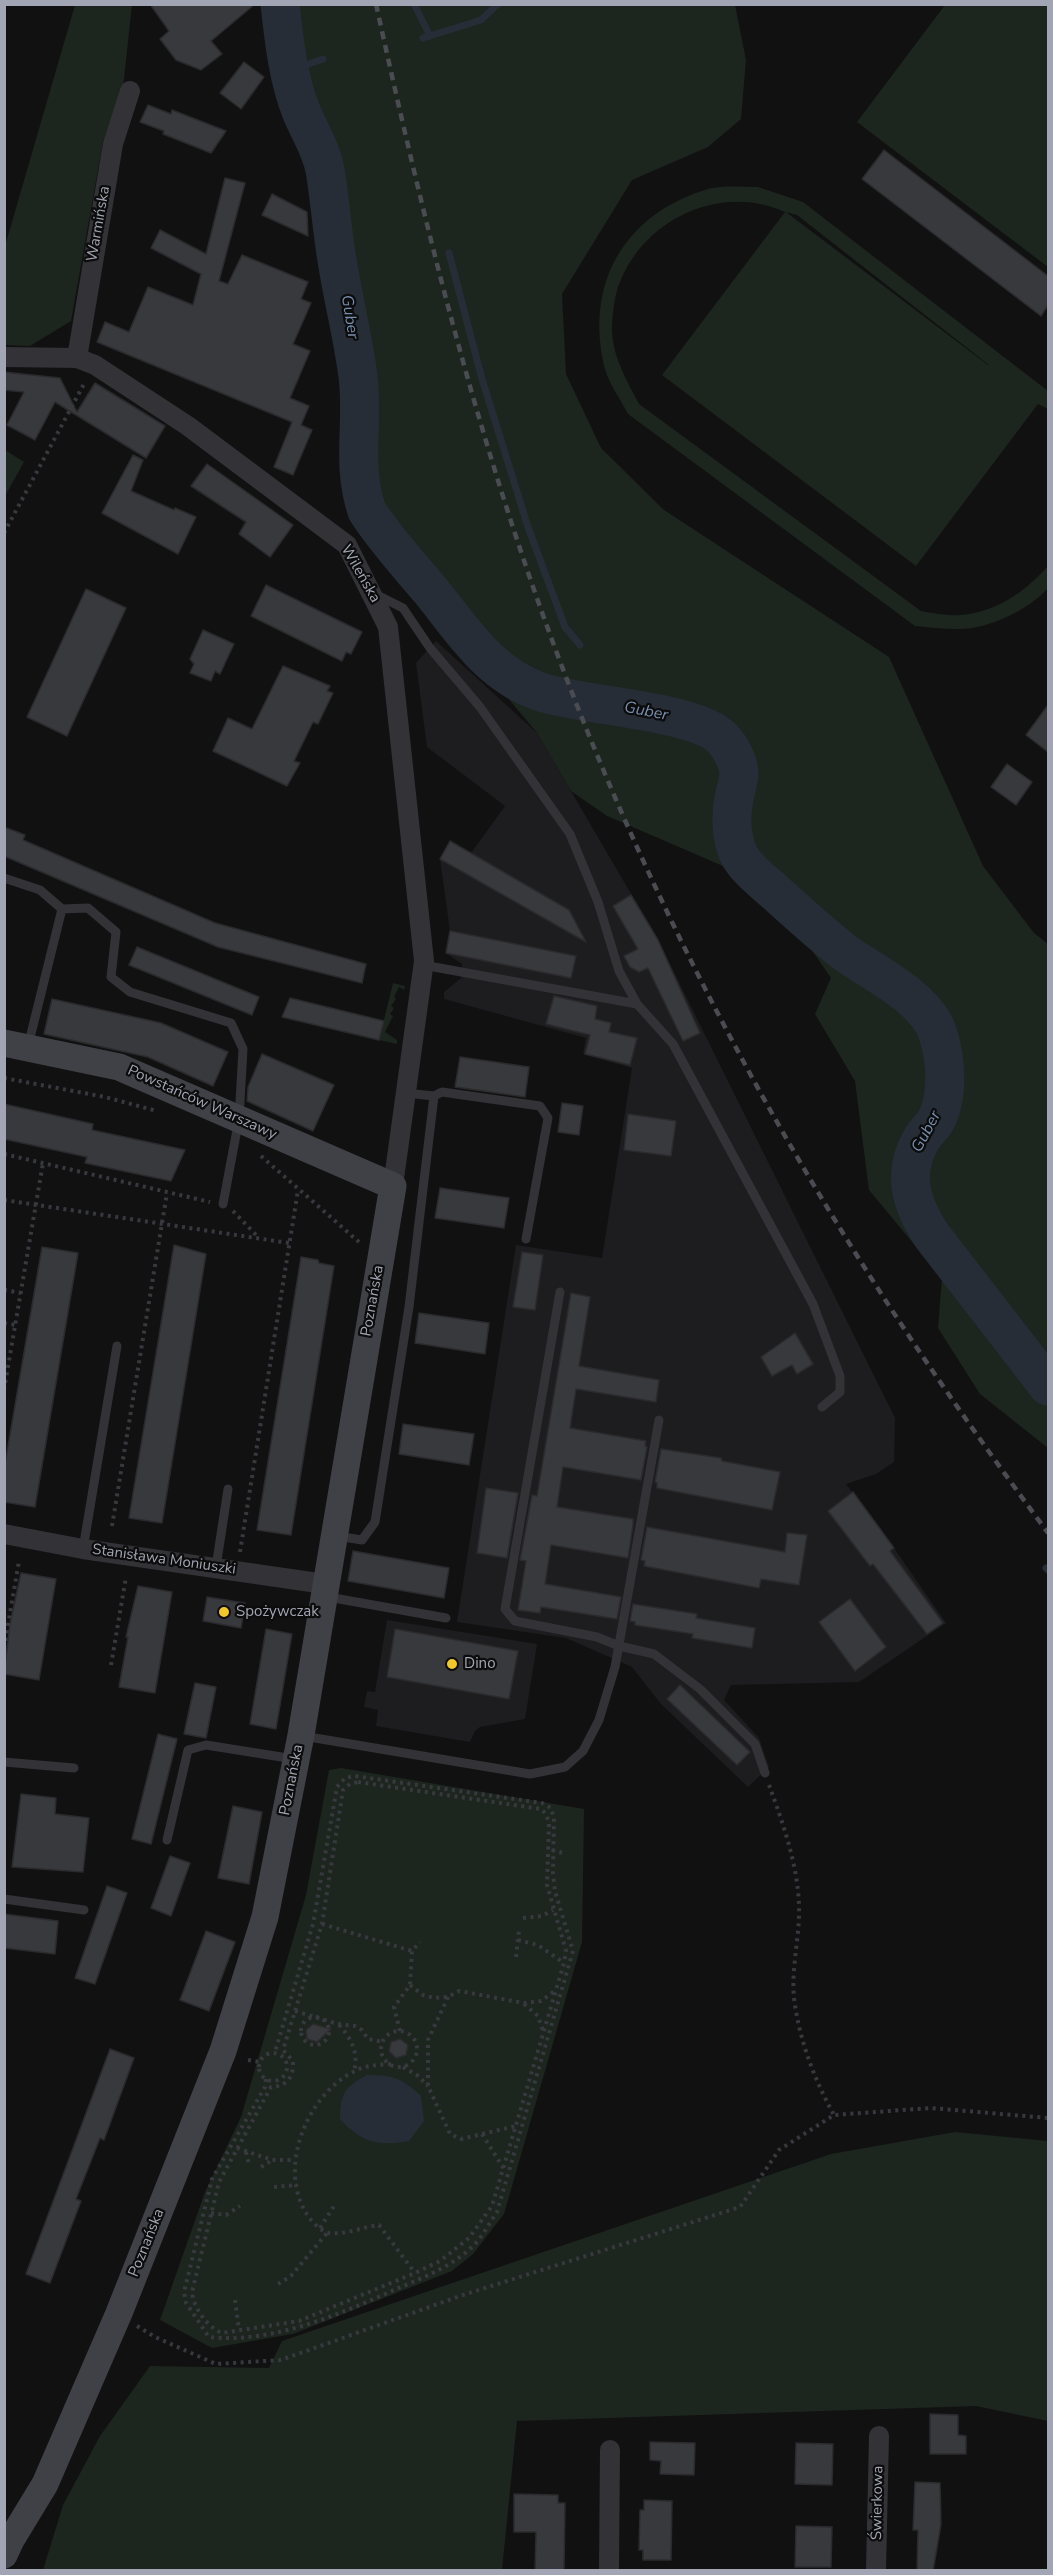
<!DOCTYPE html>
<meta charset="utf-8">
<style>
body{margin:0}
#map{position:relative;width:1053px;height:2575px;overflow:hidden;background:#111112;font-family:"Nunito Sans",sans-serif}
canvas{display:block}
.frame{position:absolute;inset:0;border:6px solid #a2a5b3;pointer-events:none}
</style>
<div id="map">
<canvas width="1053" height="2575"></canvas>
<div class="frame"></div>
</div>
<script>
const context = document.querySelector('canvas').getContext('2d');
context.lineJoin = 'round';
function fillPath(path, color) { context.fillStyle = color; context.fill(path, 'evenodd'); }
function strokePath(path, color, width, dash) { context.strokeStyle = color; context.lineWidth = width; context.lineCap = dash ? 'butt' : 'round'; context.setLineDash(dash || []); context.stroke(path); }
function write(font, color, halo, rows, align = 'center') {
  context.font = font + ' "Nunito Sans",sans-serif'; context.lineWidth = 4.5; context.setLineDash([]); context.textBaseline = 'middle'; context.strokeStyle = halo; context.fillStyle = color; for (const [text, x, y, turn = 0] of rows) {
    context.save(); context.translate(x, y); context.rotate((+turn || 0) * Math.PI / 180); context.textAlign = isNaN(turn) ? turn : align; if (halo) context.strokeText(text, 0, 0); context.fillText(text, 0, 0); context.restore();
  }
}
fillPath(new Path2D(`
 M436,641L537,733L658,940L895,1418L894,1462L876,1474L846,1484L894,1548L946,1623L859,1682L731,1685L724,1700L759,1738L769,1767L748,1787L661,1704L632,1667L566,1638L457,1622L516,1245L602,1258L632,1068L583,1054L586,1038L444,999V992L461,978L462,964L446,953L450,931L440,859L450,841L471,853L505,806L427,747L416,663Z
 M387,1620L537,1644L525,1719L480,1727L475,1731L470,1742L376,1726L378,1710L364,1707L367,1691L375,1692Z`), '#1d1d1f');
fillPath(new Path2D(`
 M75,5H132L123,88L103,142L71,321L30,346L5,345V246Z
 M293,5H735L746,60L741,119L708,147L632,180L562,294L566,374L601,448L664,510L889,657L983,866L1034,933L1048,944V1448L980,1394L938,1328L942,1278L869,1190L855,1081L815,1014L831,978L767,885L607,816L571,791L537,733L403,572L370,515L352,473L347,427L344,242L295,31Z
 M945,5H1048V267L857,122Z
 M758,187L803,202L1048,391V409L1038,404L916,566L662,375L785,212C722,183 645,218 620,282C615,293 613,311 612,323C610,352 626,379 639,404L921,611C933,613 946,616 959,615C995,613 1025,592 1048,566V588C1029,610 987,630 957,629C943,629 929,627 915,626L628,414C621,400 609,384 605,369C584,284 624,214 708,189C723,185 743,187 758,187ZM786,212L797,215L989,365H988Z
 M5,450L24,462L5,496Z
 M393,983L405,986L404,990L399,987L394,997L396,999L391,1006L394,1008L390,1014L393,1016L385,1032L397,1040V1044L379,1040Z
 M341,1768L584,1809L582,1942L504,2214L473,2254L452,2271L293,2334L212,2348L160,2320L205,2192L241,2117L306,1895L329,1770Z
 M955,2132L1048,2141V2421L976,2406L517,2421L502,2570H43L63,2505L100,2436L150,2366L269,2368L282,2341L831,2154Z`), '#1d251f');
fillPath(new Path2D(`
 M367,2075C393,2075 402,2078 421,2096L424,2121L409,2141C378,2147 361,2142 340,2119C340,2093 345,2087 367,2075Z`), '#272d36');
strokePath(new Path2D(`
 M414,4L430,36
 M423,38L481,20L498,4
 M289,71L323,59
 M449,253L482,379L528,527L565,627L580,645
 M635,698L636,711
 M943,1269L952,1263
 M1046,1568L1048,1570`), '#272d36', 7);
strokePath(new Path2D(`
 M280,4C284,40 288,78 301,111C309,131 321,148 325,170C330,200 332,230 337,260C343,299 353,337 358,376C364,424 351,464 367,511C385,539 408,564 430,590C462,629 489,675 541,692C582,706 697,710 723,739C731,748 738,761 739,772C739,780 736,790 734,798C730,819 731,848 745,864C754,875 766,884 776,893C798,913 820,933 844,952C873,973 927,998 938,1034C946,1060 949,1097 935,1122C931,1128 926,1132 922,1138C901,1174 911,1204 932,1236L1048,1386`), '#272d36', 39);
const building = new Path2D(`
 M150,4H255L211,41L222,54L201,70L176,60L160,39L169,31Z
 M244,62L264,77L241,109L220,93Z
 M148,105L171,114L172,110L226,131L211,153L163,134L164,131L140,122Z
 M884,150L1048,276V305L1041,316L862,179Z
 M225,178L245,183L219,281L228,284L242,255L308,282L301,299L311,303L293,344L310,351L290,398L309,406L301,425L312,430L293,475L274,467L292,422L97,342L105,322L129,332L148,287L193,305L201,274L151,248L160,230L206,254Z
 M272,194L307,212L308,236L262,215Z
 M4,372L60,378L77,412L95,383L165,426L146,458L55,402L35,440L7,425L24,392L4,390Z
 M133,455L143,460L131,491L174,510L175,508L196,517L178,554L102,513Z
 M207,464L293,525L270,557L239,534L246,522L191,486Z
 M266,585L362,632L351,654L346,652L342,661L251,616Z
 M86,589L126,608L67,736L27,717Z
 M203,630L234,644L220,674L215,671L211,681L190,673L194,664L190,659Z
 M283,666L330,686L327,691L333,693L318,724L313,722L294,761L300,763L287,786L213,751L228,718L252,729Z
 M1048,705V752L1026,735Z
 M1007,764L1032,782L1016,805L991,787Z
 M4,827L25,835L23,840L215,923L366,964L362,983L218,947L4,856Z
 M450,841L569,910L586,942L440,859Z
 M631,895L658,940L700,1033L683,1041L648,968L639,972L630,967L624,956L638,949L613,906Z
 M450,931L576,956L571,978L446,953Z
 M137,947L259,997L252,1015L129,965Z
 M554,996L597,1006L595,1019L611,1023L609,1032L637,1038L630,1065L585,1054L590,1035L546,1024Z
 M290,998L384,1021L379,1040L282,1017Z
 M52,999L161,1023L228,1052L213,1086L148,1057L44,1034Z
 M262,1054L334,1085L313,1131L247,1101L248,1087Z
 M460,1057L529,1067L525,1097L455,1087Z
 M562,1103L583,1106L579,1135L558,1132Z
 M4,1104L93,1124L92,1130L185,1150L171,1181L85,1163L87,1157L4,1139Z
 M628,1114L676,1121L671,1156L624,1150Z
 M440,1188L509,1198L504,1228L435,1218Z
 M174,1245L206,1254L162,1523L129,1518Z
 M42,1247L78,1253L35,1507L4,1502V1470Z
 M522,1252L543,1255L535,1310L513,1307Z
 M301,1257L318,1260L319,1263L334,1266L291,1535L257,1530Z
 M571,1293L590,1297L579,1366L659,1380L656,1402L576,1389L570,1428L646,1441L645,1446L647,1447L641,1480L563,1467L557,1507L633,1519V1525L628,1558L551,1545L545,1584L621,1597L617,1619L541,1607L540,1613L518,1610L526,1561L520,1560L532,1495L537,1496Z
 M419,1313L489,1323L485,1354L415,1343Z
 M795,1333L813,1364L797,1374L792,1365L772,1376L761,1357Z
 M403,1424L474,1434L469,1465L399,1454Z
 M661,1449L721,1458L722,1461L780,1472L772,1510L657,1488V1483L655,1482Z
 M486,1488L518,1493L507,1558L477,1553Z
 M853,1492L894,1548L890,1551L943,1623L927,1634L873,1564L870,1566L828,1511Z
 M647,1527L785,1552L787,1533L807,1535L799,1585L761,1579L759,1588L644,1566L645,1561L641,1560Z
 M353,1551L449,1568L444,1598L348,1581Z
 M21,1573L56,1579L39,1680L4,1674L10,1624Z
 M138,1586L172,1592L155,1693L119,1687L128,1637H126Z
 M207,1597L245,1603L241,1628L203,1621Z
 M850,1599L886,1647L855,1671L819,1622Z
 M633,1604L697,1614L696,1618L755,1628L752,1648L692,1638L693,1634L635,1625V1622L630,1621Z
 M266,1629L292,1634L276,1729L250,1724Z
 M395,1629L518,1651L509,1699L387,1677Z
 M195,1683L216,1687L206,1738L184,1734Z
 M680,1685L750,1752L737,1765L667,1699Z
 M158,1734L177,1739L151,1844L132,1839Z
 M21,1794L56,1798L55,1814L89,1818L83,1872L12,1867Z
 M233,1806L262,1812L249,1884L218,1878Z
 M170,1856L190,1863L171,1916L151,1908Z
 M107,1886L127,1893L95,1984L75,1978Z
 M4,1914L58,1921L55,1954L4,1948Z
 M206,1931L235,1942L209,2011L180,2000Z
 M313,2024L331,2029L317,2042L307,2039L306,2030Z
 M400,2039L408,2045L406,2055L396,2058L389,2051L391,2042Z
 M110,2049L134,2058L104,2140L100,2138L76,2199L81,2201L50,2283L26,2274Z
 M930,2414L958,2415V2435L966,2436V2454H930Z
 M650,2442L695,2443L694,2475L660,2474L661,2461L650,2460Z
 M796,2443L833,2444L832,2485L795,2484Z
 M915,2482L940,2483L941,2524L933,2571H917L918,2530H913Z
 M514,2494L558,2495V2503H565L564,2571H535L536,2532H514Z
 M644,2500L672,2501L671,2560H643V2550H639L640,2510H644Z
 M796,2526L832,2527L831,2567H795Z`);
fillPath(building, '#38393d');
strokePath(building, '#2b2b2e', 1.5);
strokePath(new Path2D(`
 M4,533L85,382
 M4,1078L105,1097L157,1111
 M4,1154L210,1202
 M261,1156L359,1242
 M4,1200L289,1243
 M233,1211L259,1238
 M4,1290L21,1293
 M4,1323L15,1325
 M4,1390L43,1163
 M112,1526L167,1193
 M240,1552L298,1190
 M4,1648L19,1561
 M111,1665L126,1577
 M358,1782L541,1809L546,1814L549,1823L547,1885L566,1951L564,1963L492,2206L469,2238L440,2261L415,2273L299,2321L222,2333C208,2328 193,2307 192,2292L219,2182L271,2087C287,2086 294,2077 293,2061L283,2050L322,1924L343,1790L350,1784Z
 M769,1785C783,1823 798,1866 799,1906C800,1936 791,1968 794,1998C799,2039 814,2079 834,2115
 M552,1850L563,1853
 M523,1918L542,1916L553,1910
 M322,1924L412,1951
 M518,1940L538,1945L564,1963
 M516,1957L519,1930
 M410,1985L423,1995L434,1998L448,1997L459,1991L524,2003L541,2001L556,1990
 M448,1997L428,2040V2086L450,2134L461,2139L516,2126
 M524,2004L538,2016L543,2031
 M295,2011L338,2024L355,2026L362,2030L368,2039L383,2042
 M301 2031a14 14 0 1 1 28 0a14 14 0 1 1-28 0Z
 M339,2025C351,2038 359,2053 354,2071
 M400,2031L394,2007L410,1985L412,1951L420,1942
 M381 2049a18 18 0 1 1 36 0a18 18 0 1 1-36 0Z
 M259 2067a14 14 0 1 1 28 0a14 14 0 1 1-28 0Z
 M248,2060L260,2062
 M391,2064C378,2065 366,2065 355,2071C307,2094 276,2169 308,2216C313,2223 321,2231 329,2233C346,2235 362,2227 379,2225L415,2273
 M403,2067L417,2075L428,2086
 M266,2079L265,2087L212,2179L184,2292L186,2303L209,2337C271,2344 338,2315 394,2290C422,2278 452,2267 474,2245C483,2236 490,2222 497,2212L573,1951L555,1891L553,1874L554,1818L551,1808L542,1803L355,1776L345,1778L337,1787L313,1924L275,2052
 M482,2134L504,2169
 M237,2148L272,2160H295
 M246,2152L249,2165
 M261,2167L271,2161
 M274,2187L297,2185
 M211,2213L226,2215L240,2206
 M320,2228L334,2206
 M278,2284L291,2276L327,2233
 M235,2300L239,2330
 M137,2326L155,2337L216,2364L281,2360L463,2295L740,2207L779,2150L834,2115L931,2108L1048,2118`), '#38393e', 4, [3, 4.5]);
strokePath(new Path2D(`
 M375,594L403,608L430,648L480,707L570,834L598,902L619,971L637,1004L673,1044L813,1304L840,1376V1392L822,1407
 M4,878L40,890L62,909L28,1046
 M62,909L88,908L116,932L111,977L130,992L231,1023L243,1049L239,1119L223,1204
 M423,965L637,1004
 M405,1093L434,1096L442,1092L540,1106L548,1118L526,1239
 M560,1292L505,1609L515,1621L597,1637L619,1646L654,1654L700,1689L755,1744L765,1773
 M337,1536L362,1540L375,1522L409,1307L434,1096
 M83,1549L117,1346
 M216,1567L228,1489
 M328,1597L446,1618
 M303,1736L530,1774L565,1767L583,1751L599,1720L615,1667L659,1420
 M4,1762L74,1768
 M167,1840L188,1750L206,1745L294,1759
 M4,1899L84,1910`), '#323237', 9);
strokePath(new Path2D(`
 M4,357L77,358L95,365L188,426L347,545L388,627L424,961L393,1186
 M77,358L113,144L130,91
 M4,1534L83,1549L325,1584
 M609,2570L610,2450
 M876,2570L879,2436`), '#323237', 20);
strokePath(new Path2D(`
 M4,1043L119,1067L393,1186L301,1735L265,1917L223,2051L119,2313L45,2484L11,2540L4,2555`), '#404147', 27);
strokePath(new Path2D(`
 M376,4C425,228 480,450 561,664C639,870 739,1068 856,1254C916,1350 981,1442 1048,1533`), '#4b4c52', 4.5, [8, 6]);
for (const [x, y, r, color] of [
 [224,1612,6,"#f1c72a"],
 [452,1664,6,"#f1c72a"]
]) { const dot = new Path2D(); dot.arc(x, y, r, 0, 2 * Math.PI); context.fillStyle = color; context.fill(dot); strokePath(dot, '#0c0c0d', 2); }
write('15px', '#a2a5b3', '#0c0c0d', [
 ["Warmińska",99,224,-80],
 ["Wileńska",360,574,60],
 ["Powstańców Warszawy",202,1103,24],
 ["Poznańska",373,1301,-80],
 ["Stanisława Moniuszki",164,1560,8],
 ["Poznańska",292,1780,-79],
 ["Poznańska",147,2243,-68],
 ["Świerkowa",878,2503,-89]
]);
write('15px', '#a2a5b3', '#0c0c0d', [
 ["Spożywczak",236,1612],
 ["Dino",464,1664]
], 'left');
write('italic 16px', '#788eaf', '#0c0c0d', [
 ["Guber",349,317,81],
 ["Guber",646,712,11],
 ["Guber",927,1132,-62]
]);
</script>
